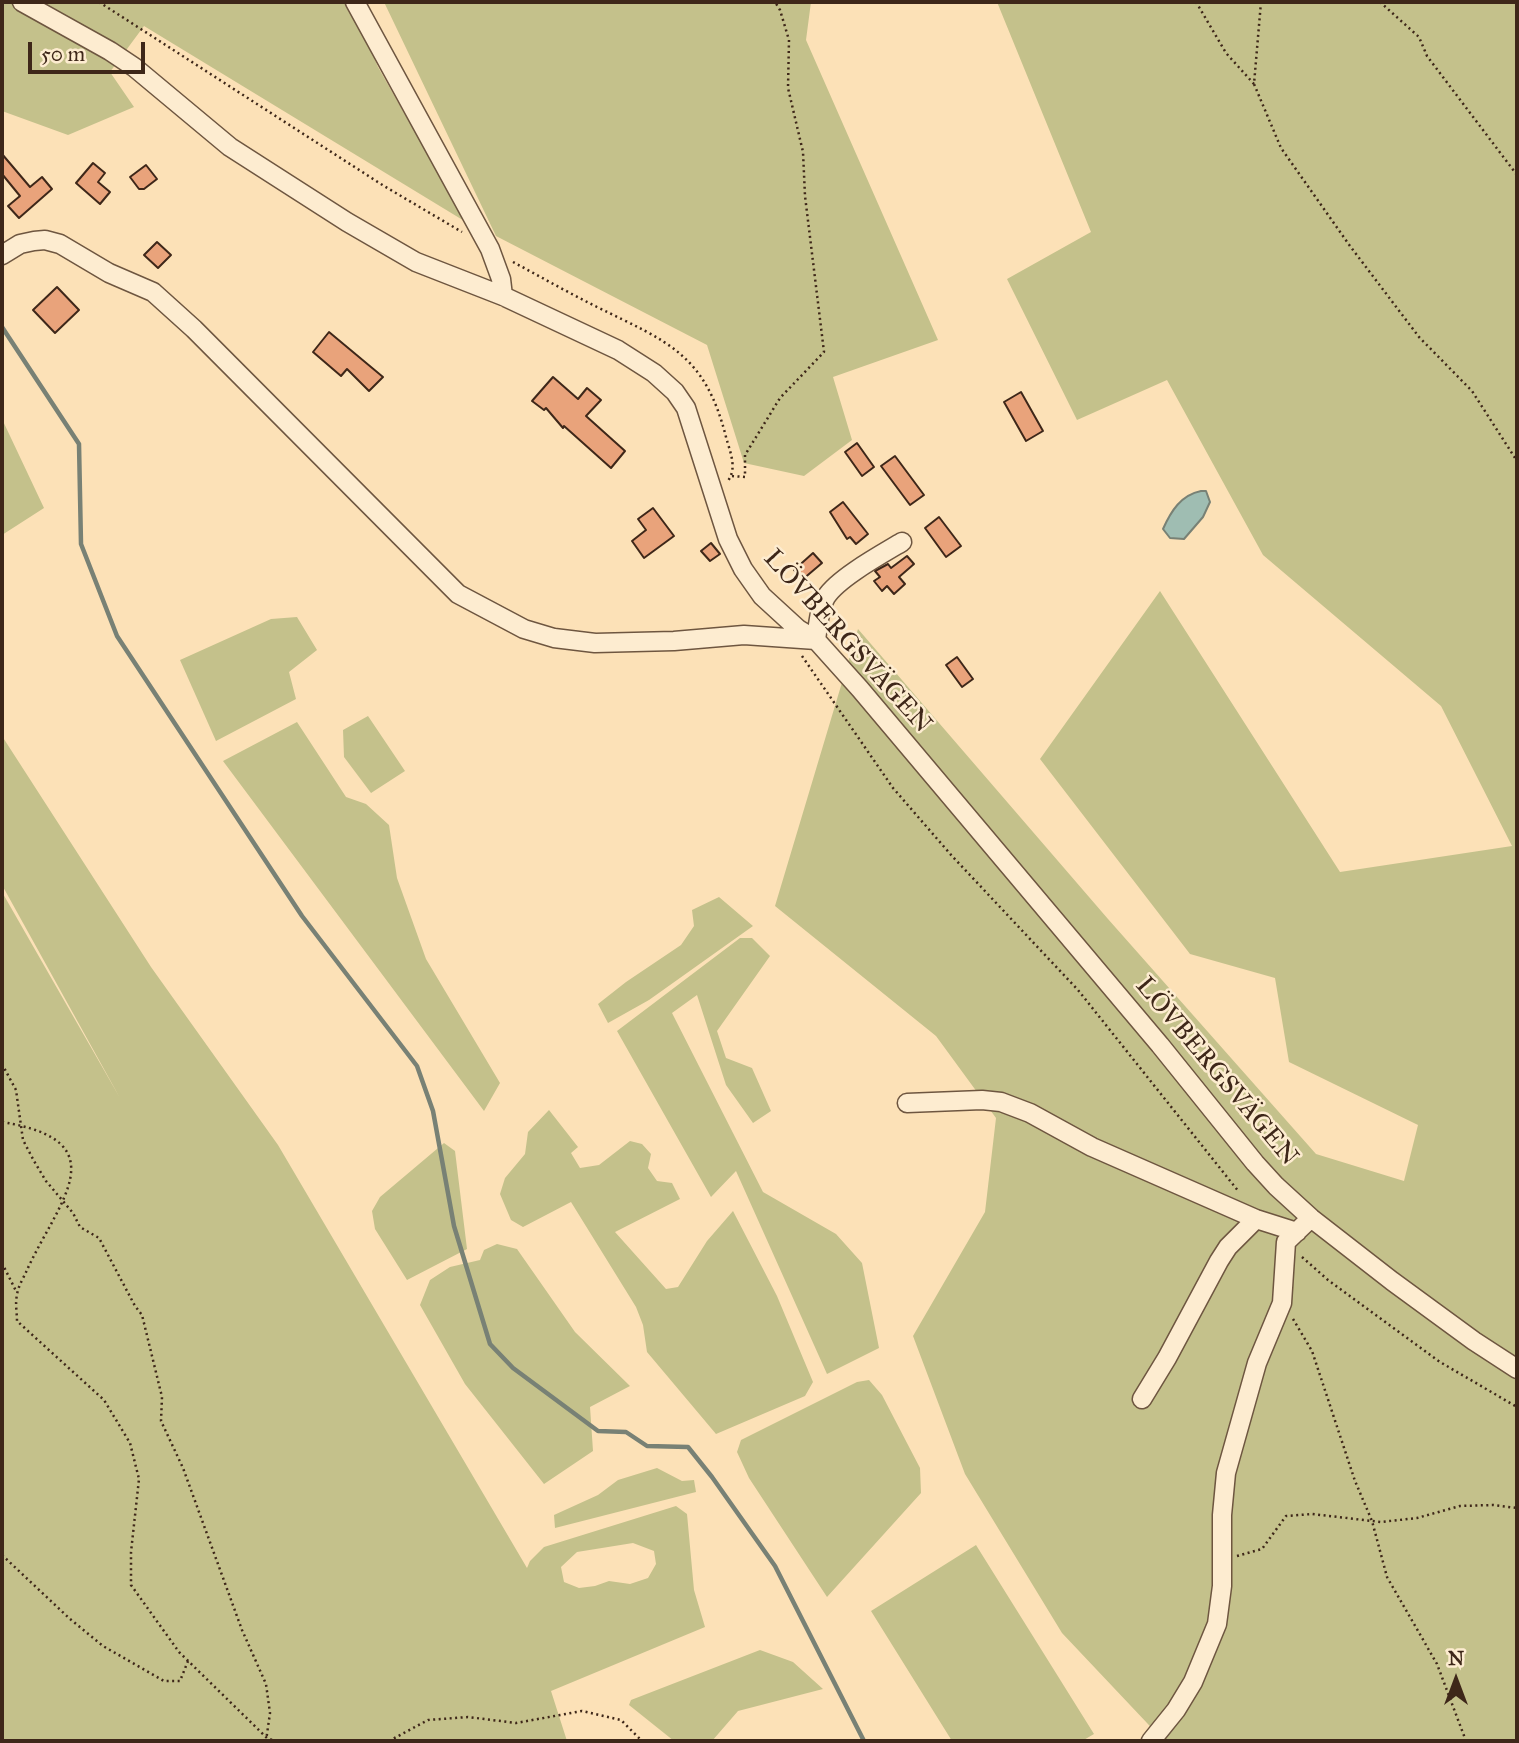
<!DOCTYPE html>
<meta charset="utf-8">
<style>
body{margin:0}
#map{position:relative;width:1519px;height:1743px;overflow:hidden;background:#fce1b7;font-family:"IM FELL Great Primer",serif}
canvas{display:block}
.frame{position:absolute;inset:0;border:4px solid #3e2719;pointer-events:none}
.north{position:absolute;left:1421px;top:1645px;width:70px;height:70px;-webkit-text-stroke:5px #fdecd0;paint-order:stroke;rotate:0deg;font-size:19px;font-weight:700;line-height:28px;text-align:center;color:#3e2719}
.north::after{content:'';display:block;margin:auto;width:24px;height:32px;background:#3e2719;clip-path:polygon(50% 0,100% 100%,50% 72%,0 100%)}
.scale{position:absolute;left:28px;top:42px;width:117px;height:32px;box-sizing:border-box;border:4px solid #3e2719;border-top:0;padding-left:9px;font-size:21px;line-height:24px;white-space:nowrap;color:#3e2719;-webkit-text-stroke:5px #fdecd0;paint-order:stroke}
</style>
<div id="map">
<canvas width="1519" height="1743"></canvas>
<div class="frame"></div>
<div class="north">N</div>
<div class="scale">50 m</div>
</div>
<script>
const context = document.querySelector('canvas').getContext('2d');
context.lineJoin = 'round';
function fillPath(path, color) { context.fillStyle = color; context.fill(path, 'evenodd'); }
function strokePath(path, color, width, dash) { context.strokeStyle = color; context.lineWidth = width; context.lineCap = dash ? 'butt' : 'round'; context.setLineDash(dash || []); context.stroke(path); }
function write(font, color, halo, rows, align = 'center') {
  context.font = font + ' "IM FELL Great Primer",serif'; context.lineWidth = 5; context.setLineDash([]); context.textBaseline = 'middle'; context.strokeStyle = halo; context.fillStyle = color; for (const [text, x, y, turn = 0] of rows) {
    context.save(); context.translate(x, y); context.rotate((+turn || 0) * Math.PI / 180); context.textAlign = isNaN(turn) ? turn : align; if (halo) context.strokeText(text, 0, 0); context.fillText(text, 0, 0); context.restore();
  }
}
fillPath(new Path2D(`
 M2,2H350L378,67L466,222L144,26L110,72L134,107L68,135L2,111Z
 M384,2H811L806,40L938,340L833,377L852,440L804,476L744,463L707,345L496,236Z
 M997,2H1517V1741H1164L1062,1633L965,1474L913,1336L985,1212L996,1118L936,1036L775,906L858,629L1108,919L1316,1154L1404,1181L1418,1125L1289,1062L1275,978L1190,954L1040,759L1160,591L1340,872L1512,846L1441,706L1263,555L1167,380L1077,420L1007,279L1091,232Z
 M2,419L44,508L2,535Z
 M297,617L317,650L289,672L296,699L216,741L180,660L271,619Z
 M368,716L405,771L371,793L344,757L343,730Z
 M297,722L346,797L366,804L389,825L397,878L426,959L500,1083L484,1111L223,761Z
 M2,736L151,967L278,1145L527,1568L530,1561L544,1547L676,1506L687,1514L694,1590L705,1627L551,1691L567,1741H2V892L120,1098L2,885ZM633,1543L654,1551L656,1564L648,1578L630,1584L609,1581L595,1586L579,1588L564,1582L561,1567L577,1552Z
 M719,897L753,926L649,1000L608,1023L598,1004L626,982L681,945L694,926L692,910Z
 M740,938H752L770,956L717,1031L726,1058L752,1068L771,1111L753,1123L726,1085L697,995L672,1013L763,1192L836,1234L862,1263L879,1348L827,1374L736,1171L711,1197L617,1031Z
 M549,1110L578,1147L571,1153L580,1168L599,1165L630,1141L642,1144L651,1154L648,1168L657,1181L672,1183L680,1199L615,1232L666,1289L678,1287L707,1241L733,1211L777,1296L813,1382L805,1396L716,1434L647,1352L643,1325L636,1307L571,1202L523,1227L511,1220L500,1194L505,1178L525,1154L528,1132Z
 M444,1143L455,1151L467,1249L407,1280L375,1229L372,1211L380,1197Z
 M497,1244L517,1249L575,1332L630,1386L590,1407L593,1451L544,1484L465,1384L420,1305L430,1280L450,1267L480,1260L484,1250Z
 M869,1380L882,1395L920,1468L921,1493L827,1597L749,1478L737,1452L741,1440L857,1382Z
 M657,1468L682,1481L694,1480L696,1492L555,1528L554,1515L598,1495L618,1480Z
 M976,1545L1094,1734L1082,1741H952L871,1611Z
 M760,1650L793,1662L823,1689L738,1711L712,1741H674L629,1705L631,1700Z`), '#c4c18b');
const water = new Path2D(`
 M1201,491H1206L1210,502L1203,517L1184,539L1170,538L1163,529C1171,511 1181,495 1201,491Z`);
fillPath(water, '#9fbdb2');
strokePath(water, '#788175', 2);
strokePath(new Path2D(`
 M2,327L79,444L81,544L117,636L302,916L417,1066L433,1111L454,1226L490,1344L513,1368L598,1431L626,1432L647,1446L688,1447L712,1477L775,1566L864,1741`), '#788175', 4.5);
const building = new Path2D(`
 M2,154L30,187L42,177L52,189L19,218L8,206L20,196L2,174Z
 M93,163L105,173L98,182L110,192L100,204L76,183Z
 M146,165L157,179L144,189H139L130,177Z
 M157,242L171,255L158,268L144,255Z
 M57,287L79,310L55,333L33,310Z
 M329,332L383,377L369,391L347,369L341,376L313,352Z
 M553,377L578,399L587,388L601,400L586,416L625,451L611,468L564,426L563,428L546,408L544,410L532,401Z
 M1021,392L1043,431L1026,441L1004,402Z
 M857,443L874,467L862,476L845,452Z
 M895,456L924,495L910,505L881,466Z
 M843,502L868,534L856,544L850,537L847,539L830,512Z
 M653,508L674,536L644,558L632,541L646,530L638,519Z
 M939,517L961,546L946,557L925,528Z
 M711,543L720,554L710,561L701,551Z
 M813,553L822,563L802,580L794,570Z
 M907,556L914,564L899,577L905,584L894,594L887,586L882,591L874,581L880,577L875,571L888,564L891,568Z
 M957,657L973,679L962,687L946,665Z`);
fillPath(building, '#e9a37b');
strokePath(building, '#3e2719', 2);
const minor = new Path2D(`
 M22,2L110,51L134,67L230,147L347,222L416,262L503,296L618,350L654,373L675,392L686,408L728,539L743,569L762,596L798,629L816,640L860,689L1160,1045L1255,1163L1276,1186L1311,1218L1392,1281L1474,1341L1517,1369
 M355,2L490,249L501,279L503,296
 M2,255L20,244L34,241L45,240L60,244L109,273L153,292L194,329L458,594L524,629L554,638L595,643L674,641L744,635L816,640C818,626 819,609 826,597C838,578 882,554 902,542
 M907,1103L982,1100L1001,1102L1030,1113L1092,1147L1256,1219L1297,1232
 M1142,1399L1167,1358L1219,1261L1228,1247L1256,1219
 M1151,1741L1176,1710L1193,1682L1217,1624L1222,1586V1515L1226,1473L1257,1363L1282,1303L1286,1242L1311,1218`);
strokePath(minor, '#6e5640', 21);
strokePath(new Path2D(`
 M99,2L384,186L462,232
 M1196,2L1226,53L1254,84
 M1261,2L1254,84L1281,148L1350,246L1419,337L1472,391L1517,461
 M1380,2L1419,37L1427,56L1517,175
 M513,262C541,277 569,293 597,307C668,342 705,354 726,437C730,452 738,469 727,482
 M732,476L745,477V455L780,398L824,352L805,196L803,152L788,88L789,40L780,10L775,2
 M802,656L893,788L952,856L1078,990L1239,1192
 M2,1064L16,1090L23,1140L34,1161L46,1181L73,1213L80,1227L99,1238L135,1306L142,1315L162,1397L161,1421L183,1468L242,1630L266,1684L270,1713L266,1741
 M2,1122C120,1141 58,1202 27,1270C24,1277 18,1286 17,1295C15,1303 17,1313 17,1321L104,1400L130,1443L139,1479L131,1552V1585L179,1652L267,1738L275,1741
 M1302,1257L1328,1280L1440,1362L1517,1407
 M2,1263L16,1291
 M1293,1319L1312,1351L1355,1481L1372,1521L1387,1577L1437,1664L1466,1741
 M2,1555L70,1619L103,1646L164,1681H180L188,1661
 M1237,1556L1262,1549L1286,1516L1312,1514L1381,1522L1417,1518L1460,1506L1493,1505L1517,1508
 M389,1741L428,1720L468,1717L516,1723L582,1711L621,1720L642,1741`), '#3e2719', 2.5, [2, 3.5]);
strokePath(minor, '#fdecd0', 18);
write('26px', '#3e2719', '#fdecd0', [
 ["LÖVBERGSVÄGEN",847,642,48],
 ["LÖVBERGSVÄGEN",1216,1072,50]
]);
</script>
